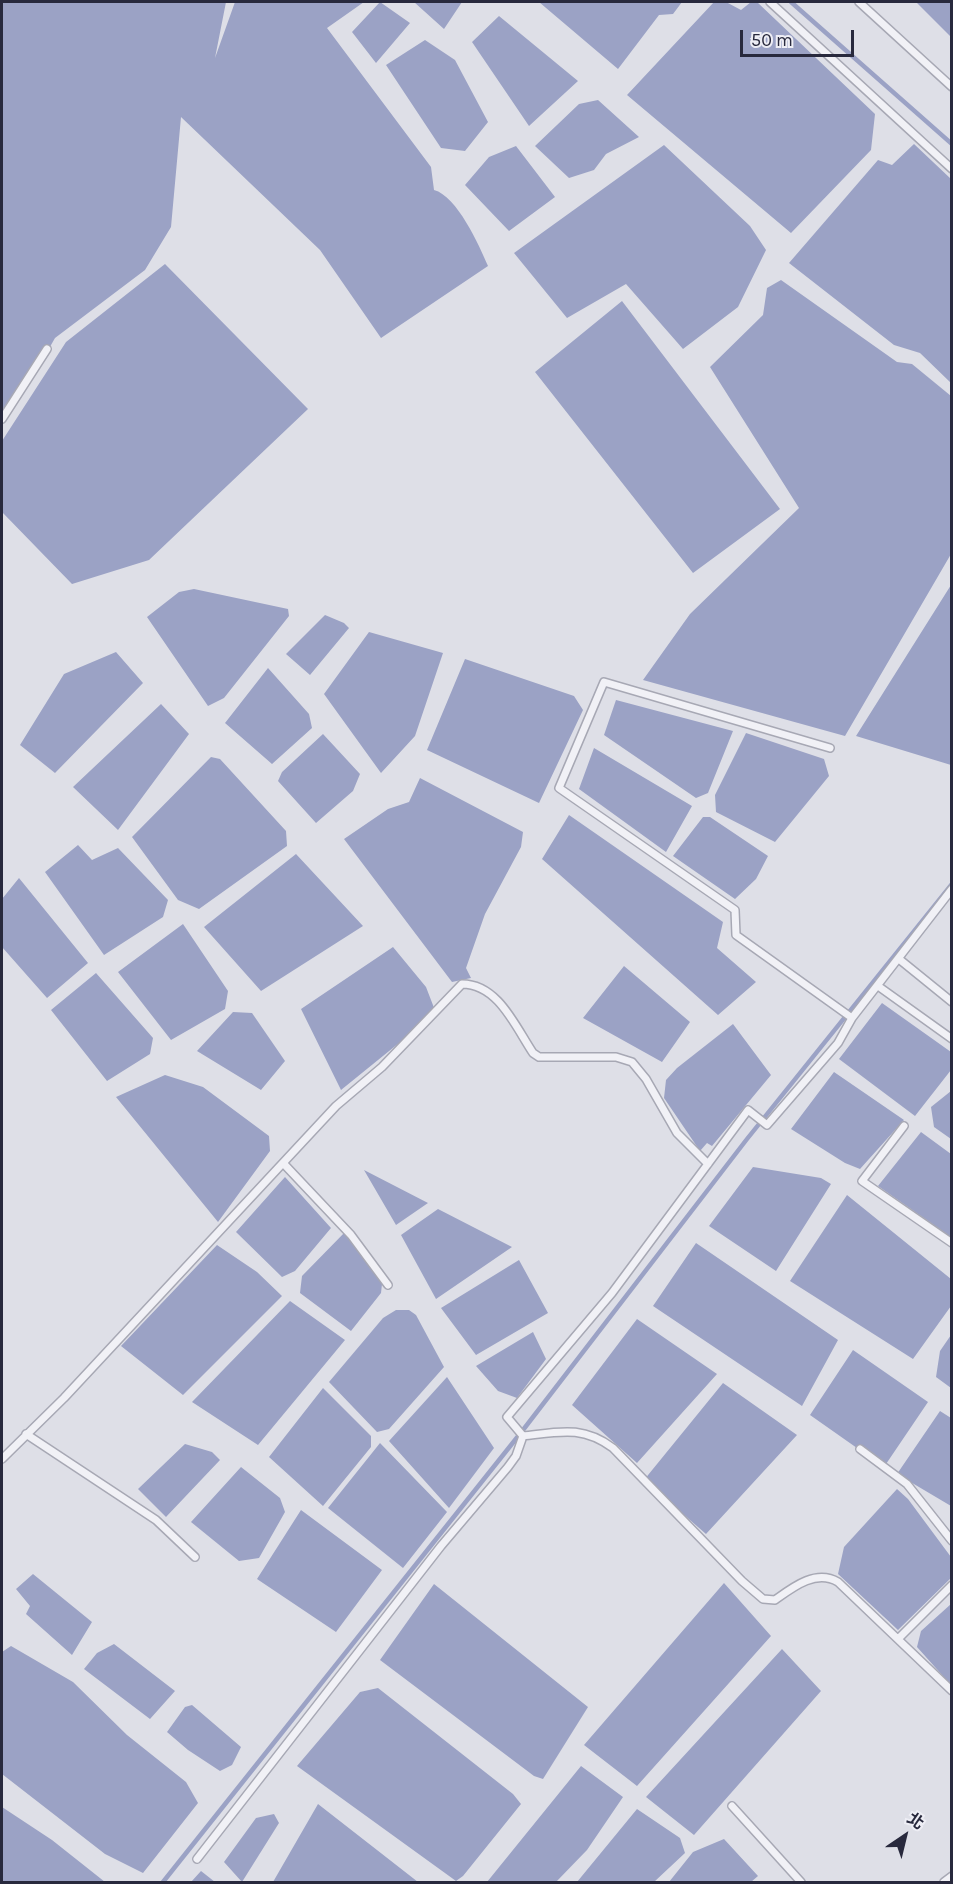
<!DOCTYPE html>
<meta charset="utf-8">
<style>
body{margin:0}
#map{position:relative;width:953px;height:1884px;overflow:hidden;background:#dedfe7;font-family:Karla,"Noto Sans TC",sans-serif}
canvas{display:block}
.frame{position:absolute;inset:0;border:3px solid #28293d;pointer-events:none}
.north{position:absolute;left:875px;top:1806px;width:60px;height:60px;-webkit-text-stroke:4px #eeeef5;paint-order:stroke;rotate:35deg;font-size:16px;font-weight:700;line-height:24px;text-align:center;color:#28293d}
.north::after{content:'';display:block;margin:auto;width:21px;height:27px;background:#28293d;clip-path:polygon(50% 0,100% 100%,50% 72%,0 100%)}
.scale{position:absolute;left:740px;top:30px;width:114px;height:27px;box-sizing:border-box;border:3px solid #28293d;border-top:0;padding-left:8px;font-size:18px;line-height:21px;white-space:nowrap;color:#28293d;-webkit-text-stroke:4px #eeeef5;paint-order:stroke}
</style>
<div id="map">
<canvas width="953" height="1884"></canvas>
<div class="frame"></div>
<div class="north">北</div>
<div class="scale">50 m</div>
</div>
<script>
const context = document.querySelector('canvas').getContext('2d');
context.lineJoin = 'round';
function fillPath(path, color) { context.fillStyle = color; context.fill(path, 'evenodd'); }
function strokePath(path, color, width, dash) { context.strokeStyle = color; context.lineWidth = width; context.lineCap = dash ? 'butt' : 'round'; context.setLineDash(dash || []); context.stroke(path); }
fillPath(new Path2D(`
 M2,2H226L215,58L235,2H364L327,28L431,167L434,190C457,196 479,245 488,266L381,338L320,250L181,117L171,227L145,270L55,338L22,396L2,424Z
 M380,2L410,23L376,63L352,32Z
 M414,2H462L444,29Z
 M539,2H682L673,14L659,15L618,69Z
 M714,2H726L741,10L751,2H757L875,114L871,150L791,233L627,95Z
 M916,2H951V37Z
 M499,16L578,81L529,126L472,42Z
 M425,40L455,60L488,122L465,151L441,148L386,65Z
 M598,100L639,137L606,154L594,170L569,178L535,146L579,104Z
 M914,144L951,179V383L920,353L894,345L789,263L878,160L892,165Z
 M664,145L750,226L766,250L738,307L683,349L626,284L567,318L514,253Z
 M516,146L555,197L509,231L465,185L489,157Z
 M165,264L308,409L149,560L72,584L2,512V441L66,342Z
 M781,280L897,362L912,364L951,396V554L845,736L643,680L690,614L799,508L710,367L763,315L767,288Z
 M622,301L780,509L693,573L535,372Z
 M951,585V765L856,736Z
 M194,589L288,609L289,616L224,698L208,706L147,617L179,592Z
 M325,615L344,623L349,628L310,675L286,654Z
 M369,632L443,653L415,736L381,773L324,694Z
 M116,652L143,683L55,773L20,745L64,674Z
 M465,659L574,696L583,710L539,803L427,750Z
 M268,668L309,714L312,728L272,764L225,723Z
 M616,700L733,731L708,793L696,798L604,735Z
 M161,704L189,734L118,830L73,787Z
 M746,733L824,759L829,776L775,842L716,812L715,795Z
 M323,734L360,774L353,791L316,823L278,781L282,772Z
 M594,748L692,806L666,852L579,789Z
 M211,757L220,759L286,831L287,846L199,909L178,900L132,837Z
 M420,778L523,832L521,847L485,914L466,968L471,978L452,982L344,839L388,809L409,802Z
 M569,815L723,922L717,948L756,982L718,1015L542,859Z
 M703,817H710L768,856L756,879L735,899L673,856Z
 M78,845L92,860L118,848L168,900L163,917L104,955L45,872Z
 M296,854L363,926L261,991L204,927Z
 M19,878L88,963L47,998L2,947V899Z
 M183,924L228,991L225,1009L171,1040L118,972Z
 M393,947L426,987L436,1013L341,1090L301,1009Z
 M624,966L690,1022L662,1062L583,1018Z
 M96,973L153,1038L150,1054L107,1081L51,1010Z
 M882,1003L951,1052V1070L915,1116L839,1059Z
 M233,1012L252,1013L285,1061L261,1090L197,1051Z
 M733,1024L771,1075L712,1146L707,1143L700,1151L664,1098L666,1080L677,1068Z
 M834,1072L904,1120L860,1169L845,1163L791,1129Z
 M165,1075L203,1087L269,1136L270,1151L218,1222L116,1097Z
 M951,1091V1139L934,1127L931,1107Z
 M921,1132L951,1154V1237L878,1186Z
 M753,1167L821,1178L831,1184L776,1271L709,1226Z
 M364,1170L428,1203L396,1225Z
 M285,1177L331,1228L295,1271L282,1277L236,1232Z
 M847,1195L951,1279V1306L913,1359L790,1281Z
 M438,1209L512,1247L436,1299L401,1235Z
 M346,1231L383,1275L381,1293L351,1331L300,1293L302,1276Z
 M696,1243L838,1340L802,1406L653,1306Z
 M217,1245L257,1272L282,1296L183,1395L121,1346Z
 M519,1260L548,1313L476,1355L441,1308Z
 M290,1301L345,1340L258,1445L192,1402Z
 M396,1310H409L416,1315L444,1367L389,1429L377,1432L329,1382L383,1318Z
 M637,1319L717,1374L637,1463L572,1405Z
 M533,1332L546,1359L517,1398L498,1391L476,1366Z
 M951,1335V1388L936,1377L940,1351Z
 M853,1350L928,1402L884,1467L810,1415Z
 M447,1377L494,1448L449,1508L389,1441Z
 M723,1383L797,1435L706,1534L644,1480Z
 M323,1388L371,1436V1447L323,1506L269,1457Z
 M940,1411L951,1418V1506L897,1474Z
 M380,1443L447,1512L403,1568L328,1508Z
 M185,1444L212,1452L220,1460L166,1517L138,1489Z
 M241,1467L280,1498L285,1512L259,1558L239,1561L191,1522Z
 M897,1489L908,1499L951,1557V1578L898,1630L838,1574L844,1547Z
 M301,1510L382,1570L336,1632L257,1579Z
 M33,1574L92,1622L72,1655L26,1614L30,1606L16,1589Z
 M724,1583L771,1636L637,1786L584,1745Z
 M434,1584L588,1707L543,1779L534,1776L380,1660Z
 M951,1604V1685L917,1647L921,1631Z
 M114,1644L175,1691L150,1719L84,1669L97,1653Z
 M11,1646L73,1682L127,1735L186,1782L198,1803L143,1873L105,1854L2,1774V1652Z
 M782,1649L821,1691L694,1835L646,1797Z
 M378,1688L513,1794L521,1804L463,1876L456,1881L297,1766L360,1692Z
 M192,1705L241,1747L232,1765L220,1771L188,1750L167,1732L185,1707Z
 M581,1766L623,1797L587,1850L556,1882H487Z
 M318,1804L418,1882H273Z
 M2,1807L52,1840L105,1882H2Z
 M637,1809L680,1838L685,1853L654,1882H577Z
 M274,1814L279,1823L242,1882L224,1862L256,1818Z
 M724,1839L758,1876L751,1882H669L693,1852Z
 M201,1871L215,1882H191Z`), '#9ba2c5');
strokePath(new Path2D(`
 M791,2L952,144
 M163,1882L523,1430L747,1139L952,884`), '#9ba2c5', 4.5);
const service = new Path2D(`
 M770,2L952,169
 M859,2L952,87
 M2,419L47,349
 M830,748L604,682L559,788L735,910L736,935L852,1018
 M899,959L952,1002
 M878,986L952,1039
 M904,1126L862,1181L952,1243
 M283,1163L351,1235L388,1285
 M26,1434L156,1520L195,1557
 M523,1436L507,1417L612,1293L748,1110L767,1125L838,1043L852,1018L952,889
 M860,1449L907,1484L952,1541
 M2,1459L64,1398L336,1106L382,1067L462,984C498,984 515,1026 533,1053L539,1057H616L632,1062L646,1079L677,1133L708,1164
 M898,1639L952,1585
 M732,1806L801,1882
 M197,1859L441,1546L508,1467L516,1456L523,1436C559,1432 582,1425 613,1448L742,1581L763,1599L775,1600C793,1587 816,1569 838,1582L952,1691
 M944,1882L952,1876`);
strokePath(service, '#a7a8b4', 10);
strokePath(service, '#f1f1f6', 7);
</script>
